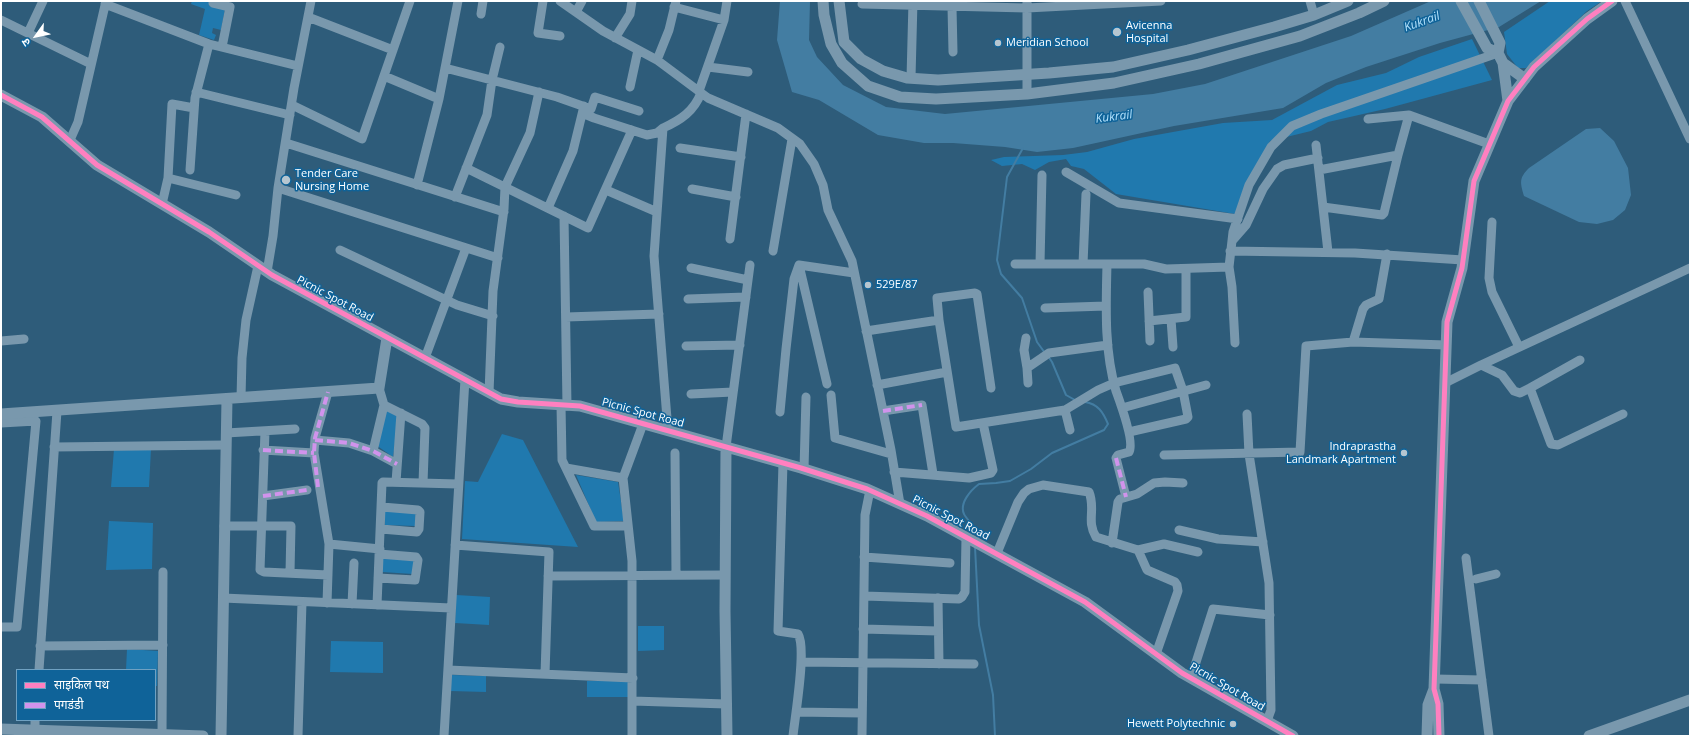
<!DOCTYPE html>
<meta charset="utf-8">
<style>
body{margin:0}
#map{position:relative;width:1691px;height:737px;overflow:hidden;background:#2e5c7a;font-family:"Open Sans","Noto Sans Devanagari",sans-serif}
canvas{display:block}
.frame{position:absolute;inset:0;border:2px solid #fff;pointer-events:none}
.legend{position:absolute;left:16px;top:669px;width:140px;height:52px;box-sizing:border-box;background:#0f6399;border:1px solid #6fa1c2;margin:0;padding:5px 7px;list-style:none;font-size:12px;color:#fff}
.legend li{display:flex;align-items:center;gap:8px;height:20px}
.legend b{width:20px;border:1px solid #6fa1c2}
.north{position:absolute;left:16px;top:16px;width:40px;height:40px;-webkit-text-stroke:3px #0f6399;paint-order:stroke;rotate:237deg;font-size:11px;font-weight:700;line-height:16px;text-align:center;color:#fff}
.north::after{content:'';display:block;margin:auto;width:14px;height:18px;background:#fff;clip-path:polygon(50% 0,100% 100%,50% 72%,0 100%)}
</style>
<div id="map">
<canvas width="1691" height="737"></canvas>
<div class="frame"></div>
<ul class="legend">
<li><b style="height:5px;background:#ff80c0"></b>साइकिल पथ</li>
<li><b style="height:5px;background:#d193ec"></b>पगडंडी</li>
</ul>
<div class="north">उ</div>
</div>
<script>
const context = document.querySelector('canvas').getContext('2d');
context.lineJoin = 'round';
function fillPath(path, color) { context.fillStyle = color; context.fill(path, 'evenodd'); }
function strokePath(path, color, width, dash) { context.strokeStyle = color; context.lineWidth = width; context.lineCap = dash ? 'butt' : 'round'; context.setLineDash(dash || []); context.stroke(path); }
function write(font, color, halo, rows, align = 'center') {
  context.font = font + ' "Open Sans",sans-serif'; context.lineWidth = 3; context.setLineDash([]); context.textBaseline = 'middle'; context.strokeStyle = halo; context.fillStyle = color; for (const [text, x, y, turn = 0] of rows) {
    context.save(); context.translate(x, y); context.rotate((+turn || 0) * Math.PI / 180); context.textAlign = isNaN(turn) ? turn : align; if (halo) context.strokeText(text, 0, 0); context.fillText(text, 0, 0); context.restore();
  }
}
fillPath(new Path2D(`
 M192,1H210L209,6L225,9L221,30L213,28L212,33L216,35L214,40L199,35L205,9L191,4Z
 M1550,1H1602L1587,11L1526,68H1518L1507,54L1504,32Z
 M1472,39L1492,80L1385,109L1328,122L1311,131L1270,141L1248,183L1235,214L1116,194L1084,169L1071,166L1066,159L1049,162L1035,170L1022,164L1002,166L991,160L1004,157L1063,155L1087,152L1134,139L1223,123L1272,120L1337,85L1386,73L1419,57Z
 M386,410L399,416L393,457L376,445Z
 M502,434L523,440L578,547L462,539L465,481L478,482Z
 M114,449H151L149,487H111Z
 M576,475L618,482L624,521L596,522Z
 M385,511L416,512L415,526L385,525Z
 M109,521L153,523L152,569L106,570Z
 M383,558L414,560L413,574L382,572Z
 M456,595L490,597L489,625L455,623Z
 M638,626H664V650L638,651Z
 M331,641L383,642V673L330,672Z
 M127,649L158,651L157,686H155V670H126Z
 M451,675L486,676V692L450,691Z
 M587,681H629V697H587Z`), '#2079ae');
fillPath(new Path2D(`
 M780,1H810L809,40L817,57L843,85L886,107L945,114L1153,94L1205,84L1351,36L1431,1H1541L1499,27L1440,43L1366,67L1326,83L1283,108L1174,126L1073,148L1037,152L1005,147L953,143H924L878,135L819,100L792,92L777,40Z
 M1600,128L1614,141L1628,168L1631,195L1625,210L1613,220L1597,224L1579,222L1524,196C1520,182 1519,178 1529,168L1586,129Z`), '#437da2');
strokePath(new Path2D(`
 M1023,148L1007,177L997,260L1001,274L1022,298L1037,342L1045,353
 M1048,356L1052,362L1066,395L1075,400
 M978,539L980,535C977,530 965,517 964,514C959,503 971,490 979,484L996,483L1010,481L1031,469L1052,453L1104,430L1108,424C1103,412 1098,404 1085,402
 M975,547L979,625L993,695L995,736`), '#437da2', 2);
strokePath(new Path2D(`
 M214,1L213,3L230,7L222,47
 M543,1L538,33L560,36
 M560,1L603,31L657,60L708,98L778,128L800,144L814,164L823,185L828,210L852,261L891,450L900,504
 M1310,1L1314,15
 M1625,1L1690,139
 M105,4L209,44L298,66
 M862,4L1027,8L1161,1
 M674,7L724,20
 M952,7L953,52
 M576,12L582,1
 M481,14L483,1
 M308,17L393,50
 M1,20L91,64
 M28,33L43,1
 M615,38L630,14L632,1
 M657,60L669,30L676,1
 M708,67L748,72
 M445,68L557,97L591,109L595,97L639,111
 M384,76L439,99
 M911,78L913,1
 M630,87L638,50
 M699,91L724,20L727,1
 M196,92L290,115
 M1027,94V1
 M292,105L362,139L410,1
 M194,108L172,104L168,178L236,195
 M589,108L587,115L594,118L647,135L657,133L663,128
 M1368,119L1409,115L1489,144
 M70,140L78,122L106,1
 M286,143L504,212
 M1316,145L1328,252
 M680,148L741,157
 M466,168L588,228L632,130
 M190,170L195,98L209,44
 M1319,170L1398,155
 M1066,172L1119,203L1238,219
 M417,185L439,99L458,1
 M278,188L498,258
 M692,189L736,197
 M606,190L657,212
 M455,197L487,115L492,80L500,47
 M162,204L168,178
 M1323,207L1382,215L1384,213L1398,155L1409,115
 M548,208L573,151L584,106
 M564,216L567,406
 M1492,222L1489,278L1492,292L1519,347
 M730,239L746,114
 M1232,241L1246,225L1263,189L1277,169L1284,165L1318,158
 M340,250L457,305L493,316
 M773,251L792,139
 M1230,251L1355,253L1463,260
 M1015,264H1144L1166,269L1229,267
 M1040,264L1042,175
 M1083,264L1086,194
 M1107,264C1106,306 1104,350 1116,391C1120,402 1135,443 1129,452L1118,455L1116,458L1126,497
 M799,265L827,384
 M799,265L854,273
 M691,268L748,280
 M267,272L273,236L278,188L294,88L311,1
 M1148,292L1150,341
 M688,299L746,297
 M1045,308L1106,306
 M566,317L659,314
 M1171,319L1173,347
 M1149,321L1186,317V269
 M866,331L939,320
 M1026,338L1024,350L1027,368
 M1,341L24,339
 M1353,342L1363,309L1366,305L1379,299L1387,254
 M1235,343L1232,287L1229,267L1233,232L1249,185L1271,147L1292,126L1321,114L1498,53
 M686,346L740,345
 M425,358L466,248
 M1580,360L1530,388L1551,444L1558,445L1623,414
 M1481,365L1502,375L1514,391L1520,393L1530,388
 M1028,383L1027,368L1049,353L1108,345
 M1445,383L1481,365L1690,268
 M877,385L947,372
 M379,388L384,405L422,424L425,428L423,483
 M991,388L977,294L975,293L937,298L939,320L956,427L1065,410L1098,390L1114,383L1175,368L1183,391L1188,417L1186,419L1129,432
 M489,393L493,291L504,209L505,187L530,133L539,92
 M691,394L733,392
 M831,395L835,438L891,454
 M241,398L242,358L246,320L258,266
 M561,405L562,460L594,526H628
 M1122,408L1206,385
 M1065,410L1070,430
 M883,411L922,405L933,474
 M780,412L786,349L794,279L799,265
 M1247,414L1249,454L1269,583L1271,710L1267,721
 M1,423L36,421L17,627H1
 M265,431L260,570L264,572L328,575
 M668,431L654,256L663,128C681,120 694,111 701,93
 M226,433L295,429
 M315,440L349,443L373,451L397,464
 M54,447L226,445
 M726,447L750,265
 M263,450L314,453
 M373,451L384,405
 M675,453L676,575
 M1164,455L1300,452L1306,346L1353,342L1446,345
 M783,463L778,631L798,634C807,648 795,716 793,736
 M566,468L623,478
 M804,469L806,397
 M894,472L969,478L991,473L993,470L983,423
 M396,482L401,413
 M263,496L307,490
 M224,526H291L290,573
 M381,529L417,532L419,529L420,512L418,510L382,507
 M1179,530L1218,539L1263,542
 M1112,543L1118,502L1120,499L1137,494L1154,483L1165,482L1183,483
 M329,544L380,549
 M455,545L549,552L545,674
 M1138,550L1147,570L1175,582L1177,585L1178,591L1156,654
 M997,553L1018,502L1024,493L1029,489L1043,485L1089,492C1096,509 1086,521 1096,537L1138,550L1164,544L1198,552
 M864,557L950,563
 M1466,558L1489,736
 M548,576L725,575
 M378,578L415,580L418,560L416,557L379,554
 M1476,579L1496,574
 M864,596L959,599L962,597L965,592L966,537
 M223,598L451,608
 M938,598L939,664
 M327,603L329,544L314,453L315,438L328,392
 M352,604L354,563
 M377,605L382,483L383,482L458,484
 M863,629L938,631
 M40,646L163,645
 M801,662L974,664
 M39,670L57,411
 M448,670L633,678
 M1191,678L1213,609L1270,615
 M1435,679L1482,680
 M633,701L726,704
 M796,712L862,713
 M35,730V720
 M162,735L163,572
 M298,736L302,602
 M444,736L465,379
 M632,736V561L623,478L643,424
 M862,736L865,515L870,490`), '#7998ad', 9);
strokePath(new Path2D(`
 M823,1L824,15L831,44L842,63L868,86L900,97L936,99L1027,94L1114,83L1199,64L1300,36L1359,13L1384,1
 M839,1L844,42L861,59L883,71L907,78L938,80L1049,73L1113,67L1188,50L1274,27L1314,15L1348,1
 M1461,1L1487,48L1498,53L1503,63L1525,79
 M1479,1L1500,43L1498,53
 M1503,63L1508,101
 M1,95L42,117L97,165L209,232L272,275L501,399L518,402L580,406L801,468L867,489L927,516L1085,602L1182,673L1293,736
 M1,414L379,388L387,338
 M726,447L725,611L727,736
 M1,729L203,736
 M221,736L227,399
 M1427,736L1428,705L1434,689
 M1439,736L1438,704L1434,689L1447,322L1462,268L1474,181L1508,101L1534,67L1587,19L1612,1
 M1589,736L1690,700`), '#7998ad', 11);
strokePath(new Path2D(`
 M883,411L922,405
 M315,440L349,443L373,451L397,464
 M263,450L314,453
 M1116,458L1126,497
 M318,487L314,453L315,438L328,392
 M263,496L307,490`), '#d193ec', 4, [8, 4]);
strokePath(new Path2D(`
 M1,95L42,117L97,165L209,232L272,275L501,399L518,402L580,406L801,468L867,489L927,516L1085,602L1182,673L1293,736
 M1439,736L1438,704L1434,689L1447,322L1462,268L1474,181L1508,101L1534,67L1587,19L1612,1`), '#ff80c0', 5);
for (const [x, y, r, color] of [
 [1117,32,5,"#b6c6d0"],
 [998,43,4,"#b6c6d0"],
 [286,180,5,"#b6c6d0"],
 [868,285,4,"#b6c6d0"],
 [1404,453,4,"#b6c6d0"],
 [1233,724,4,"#b6c6d0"]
]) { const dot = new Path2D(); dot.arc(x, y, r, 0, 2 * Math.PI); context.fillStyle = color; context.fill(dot); strokePath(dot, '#0f6399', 1.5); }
write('11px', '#fff', '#0f6399', [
 ["Avicenna",1126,26],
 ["Hospital",1126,39],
 ["Meridian School",1006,43],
 ["Tender Care",295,174],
 ["Nursing Home",295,187],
 ["529E/87",876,285],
 ["Indraprastha",1396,447,"right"],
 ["Landmark Apartment",1396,460,"right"],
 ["Hewett Polytechnic",1225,724,"right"]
], 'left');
write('11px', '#fff', '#0f6399', [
 ["Picnic Spot Road",335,299,28],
 ["Picnic Spot Road",643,413,15],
 ["Picnic Spot Road",951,518,27],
 ["Picnic Spot Road",1227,687,30]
]);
write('italic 12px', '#b1e0fb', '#0f6399', [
 ["Kukrail",1422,22,-20],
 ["Kukrail",1114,117,-7]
]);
</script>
